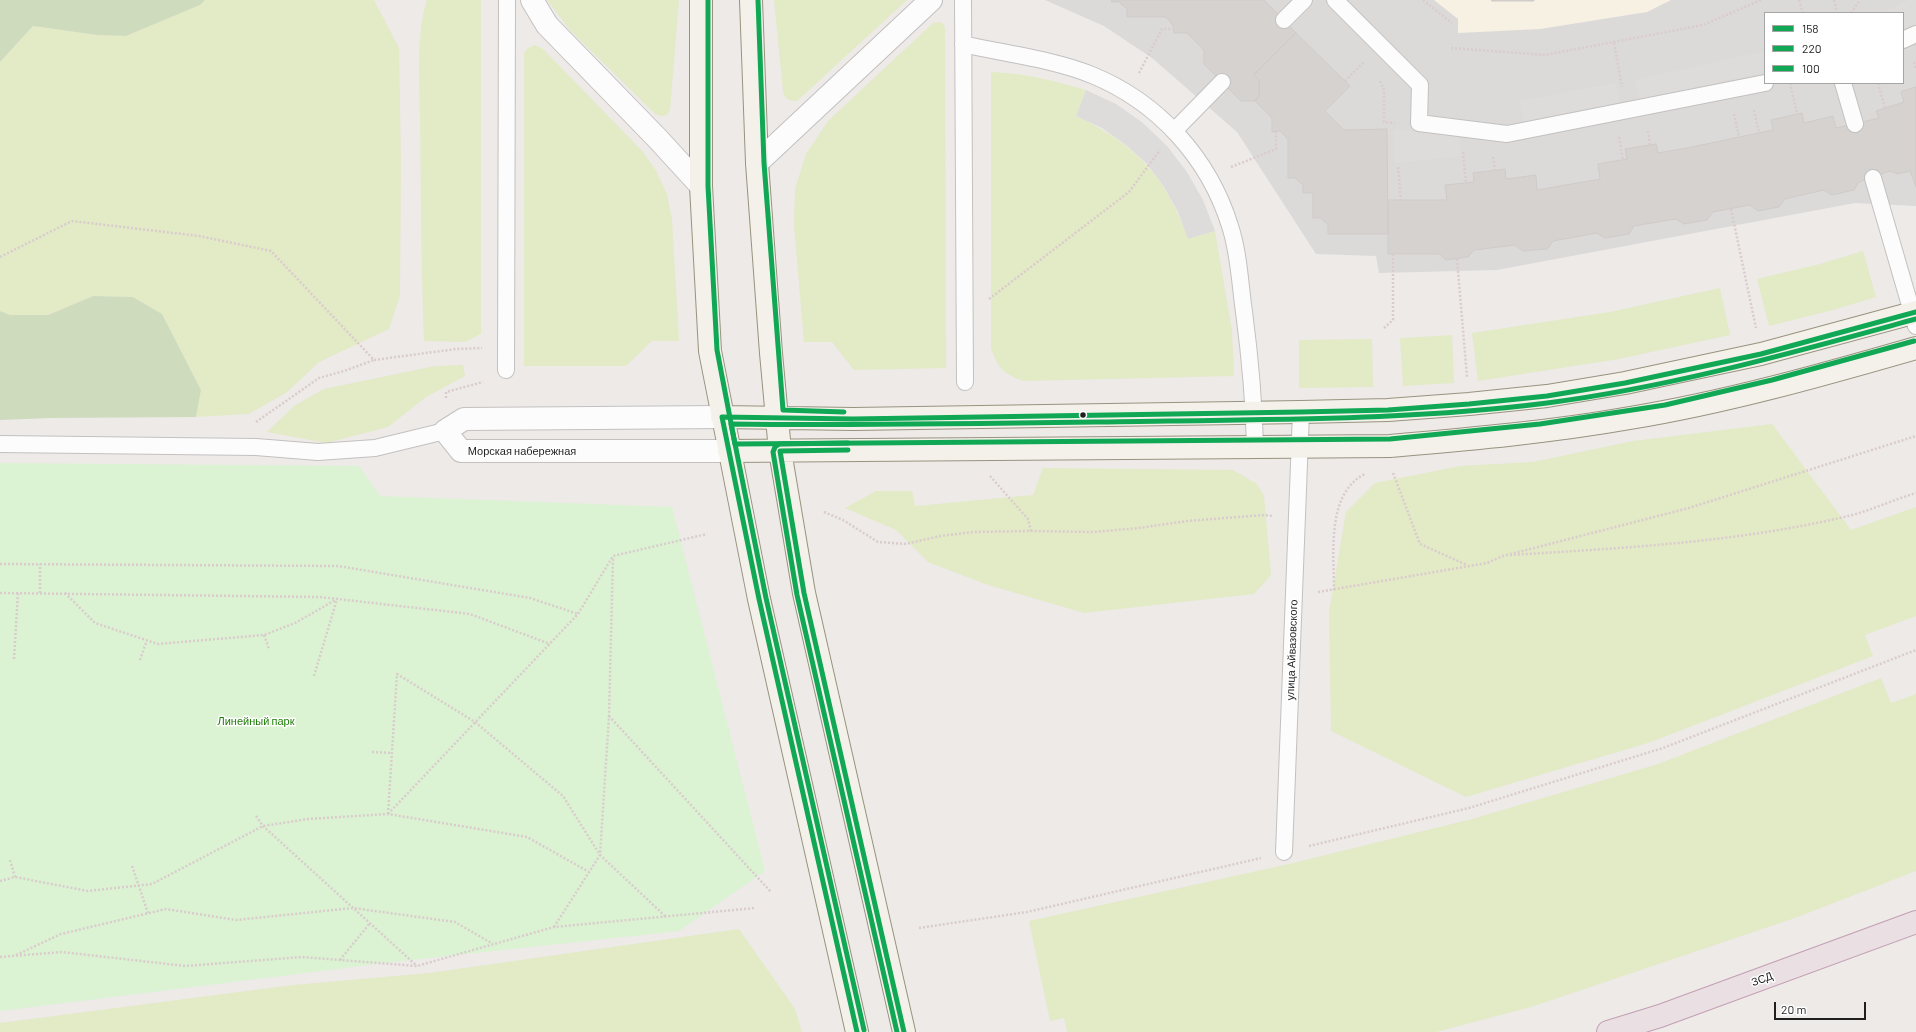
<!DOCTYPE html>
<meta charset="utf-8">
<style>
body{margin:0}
#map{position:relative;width:1916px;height:1032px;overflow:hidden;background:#edeae8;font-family:Barlow,sans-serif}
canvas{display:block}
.legend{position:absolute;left:1764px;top:12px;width:140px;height:72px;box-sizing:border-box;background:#fff;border:1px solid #a5a5a5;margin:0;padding:5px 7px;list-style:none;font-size:12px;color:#1f1f1f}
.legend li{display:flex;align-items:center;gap:8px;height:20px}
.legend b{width:20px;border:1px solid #a5a5a5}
.scale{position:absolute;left:1774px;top:1002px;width:92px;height:18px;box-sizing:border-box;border:2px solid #1f1f1f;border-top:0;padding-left:5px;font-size:12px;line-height:14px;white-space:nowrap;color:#1f1f1f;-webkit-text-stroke:3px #fff;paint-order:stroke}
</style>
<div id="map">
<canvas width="1916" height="1032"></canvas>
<ul class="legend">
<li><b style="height:5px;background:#10a855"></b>158</li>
<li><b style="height:5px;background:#10a855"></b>220</li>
<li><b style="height:5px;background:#10a855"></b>100</li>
</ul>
<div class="scale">20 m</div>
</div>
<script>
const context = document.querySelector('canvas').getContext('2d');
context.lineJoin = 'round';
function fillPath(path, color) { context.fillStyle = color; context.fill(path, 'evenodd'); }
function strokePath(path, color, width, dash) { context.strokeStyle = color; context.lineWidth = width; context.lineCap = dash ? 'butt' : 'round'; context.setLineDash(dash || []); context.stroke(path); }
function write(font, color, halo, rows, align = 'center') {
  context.font = font + ' Barlow,sans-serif'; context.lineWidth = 3; context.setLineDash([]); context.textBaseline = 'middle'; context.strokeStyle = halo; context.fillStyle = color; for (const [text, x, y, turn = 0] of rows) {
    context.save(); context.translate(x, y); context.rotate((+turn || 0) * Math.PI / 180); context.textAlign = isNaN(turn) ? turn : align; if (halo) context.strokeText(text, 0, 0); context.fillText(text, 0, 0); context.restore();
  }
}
fillPath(new Path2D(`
 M1045,0H1916V206L1855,203L1497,270L1379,273L1376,256L1316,254L1237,132L1152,58L1104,26ZM1765,13H1903V83H1765Z`), '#dcdad9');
fillPath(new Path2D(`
 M1434,0H1671L1647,12L1540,29L1458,33V19Z`), '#f7f1e3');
fillPath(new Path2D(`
 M205,0H374L399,48L401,164L400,295L389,329L319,362L287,392L249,414L196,417L201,390L162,314L133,297L93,296L48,315H10L0,311V62L33,26L97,35L126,36L200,5Z
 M427,0H481V334L465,342L424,341C421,266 421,191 420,115C420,81 416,32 427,0Z
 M547,0H679L670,110L667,115L661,116L655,114L570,30Z
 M774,0H907L797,101C788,101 785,99 783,91Z
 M939,22L944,24L945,30L946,368L854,370L832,342H804L794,226L795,189L806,154L828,121L933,23Z
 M535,45L543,49L644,153L656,171L667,194L672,220L679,341H652L626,366H524V53L528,48Z
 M991,72C1025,73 1054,81 1086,90L1076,116C1136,144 1166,177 1188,239L1215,231L1232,331L1234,376L1024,381C1003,374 999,369 991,349Z
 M1863,251L1876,297L1833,310L1769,326L1757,279L1820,264Z
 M1720,288L1730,335L1619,359L1478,381L1472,333L1610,312Z
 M1452,335L1454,383L1403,386L1400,338Z
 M1372,339L1373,387L1299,388V340Z
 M463,365L465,376L426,397L388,427L326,443L267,432L294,406L324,389L435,366Z
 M1772,424L1851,530L1916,507V616L1865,635L1873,656L1651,742L1466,797L1331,731L1329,612L1346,512L1375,483L1460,466L1533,462L1633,441Z
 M1043,468L1233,470L1257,484L1264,496L1271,575L1254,594L1084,613L985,584L928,562L896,530L845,508L876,491H912L915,506L1033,495Z
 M1881,678L1891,703L1916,694V871L1795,918L1531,1007L1436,1032H1067L1064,1018L1050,1021L1029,921L1289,864L1472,819L1658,764Z
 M739,929L795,1009L802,1032H0V1023L293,985L429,973Z`), '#e3eac6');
fillPath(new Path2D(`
 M0,0H205L200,5L126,36L97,35L33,26L0,62Z
 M93,296L133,297L162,314L201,390L196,417L52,418L0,420V311L10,315H48Z`), '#cfdbbd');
fillPath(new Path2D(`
 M0,463L359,466L380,496L672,507L765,871L679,931L393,962L0,1011Z`), '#dbf3d3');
fillPath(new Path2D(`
 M1909,0H1916V24L1903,30V13H1881Z
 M1765,51V72L1640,100L1635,80Z
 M1616,83L1620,102L1524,122L1519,101Z
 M1086,90L1116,104L1143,123L1167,146L1187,172L1203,200L1215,231L1188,239L1178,212L1164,187L1147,164L1126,145L1102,128L1076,116Z
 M1394,130L1459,133L1461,156L1394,163Z`), '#dddcdb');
const building = new Path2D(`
 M1112,0H1264L1296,33L1254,75L1259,80V96L1255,101H1241L1204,64V50L1187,33H1174L1173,25L1166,17H1127V9L1119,2H1112Z
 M1492,0H1534V1H1492Z
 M1296,33L1350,86L1325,111L1344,130L1387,129L1388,234H1328V225L1321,218H1313V193H1303V185L1295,178H1288V139L1280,131L1272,132V118L1255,101L1259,96V80L1254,75Z
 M1916,87V187L1910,171L1898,174L1890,171L1859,182L1854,190L1832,195L1824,190L1785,199L1779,207L1758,211L1750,205L1713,212L1707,220L1684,224L1676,219L1634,226L1629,234L1605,238L1597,233L1553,241L1547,249L1523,251L1515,245L1474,250L1468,257L1446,260L1439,254H1388V200H1447L1445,185L1474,182L1473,173L1505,169L1506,179L1536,175L1537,190L1600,179L1598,164L1627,159L1625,149L1656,144L1658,153L1687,148L1773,130L1771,120L1802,113L1804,123L1833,116L1836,128L1879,118L1876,111L1904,102L1901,92Z`);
fillPath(building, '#d5d2d0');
strokePath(building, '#d0cbc9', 1);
const lane = new Path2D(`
 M963,0L965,382
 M1335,0L1420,85L1419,123L1507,134L1765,83
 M1284,20L1304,0
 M1903,40L1916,34
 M963,44C1006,54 1052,59 1092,75C1158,102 1209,158 1230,226C1239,253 1240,284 1244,312C1250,357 1254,402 1255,447
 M1843,83L1855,124
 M1174,131L1222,82
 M1873,178L1916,326
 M506,370L507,0
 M0,444L256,447L318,452L375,448L445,431
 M1284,852L1301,412`);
const street = new Path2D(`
 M532,0L547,25L657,138L701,186
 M757,163L931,0
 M722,417L464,419L445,431L461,451H729`);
const secondary = new Path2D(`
 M701,0V186L710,351L759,599L857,1032
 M751,0L757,163L771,353L780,451L804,593L904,1032
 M722,417L853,419L1301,412L1388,410L1469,404L1547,396L1625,383L1761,354L1916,312
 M729,451L1390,446C1470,439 1551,432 1630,418C1727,402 1822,375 1916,348`);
const highway = new Path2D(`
 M1608,1032L1660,1016L1916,922`);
strokePath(lane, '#c3c1c0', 18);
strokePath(street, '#c3c1c0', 24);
strokePath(secondary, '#98937f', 24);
strokePath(highway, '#c39eb3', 24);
strokePath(new Path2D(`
 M1423,0L1452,23
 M1799,0L1803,13
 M1834,0L1837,13
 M1851,13L1860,0
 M1614,43L1622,87
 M1451,48L1545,55L1703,25L1761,0
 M1914,62L1916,69
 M1139,73L1162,29H1174
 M1345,81L1364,62
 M1380,81L1384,90V122L1395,123
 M1790,83L1797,114
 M1878,83L1885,108
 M1754,110L1759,133
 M1734,114L1739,137
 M1648,131L1650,145
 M1619,137L1623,160
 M1463,152L1466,183
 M1493,157L1495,170
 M1231,167L1276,149V131
 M1398,167L1401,200
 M1731,209L1756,328
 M0,257L72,221L199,236L271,251L374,360L456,349L482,348
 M1457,259L1467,377
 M989,299L1129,192L1160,150
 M1384,328L1393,320V254
 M446,398V392L483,382
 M256,422L319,378L344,371L374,360
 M1393,473L1420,544L1467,565
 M990,476L1028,519L1031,531
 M824,512L843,520L878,542L906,544L940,536L973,532L1031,531L1093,532L1139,528L1187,521L1264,515L1273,516
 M1510,555C1624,548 1745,542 1856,514C1876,508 1896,499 1916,493
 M0,564L338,566L530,598L578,614
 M1334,590C1334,554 1326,493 1365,474
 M1318,592L1487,563L1503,556L1689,508L1916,436
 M0,593L320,597L470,614L550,644
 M40,593V564
 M65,593L95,623L158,644L264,635L295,623L337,599
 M264,635L269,649
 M14,659L18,593
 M140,660L147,640
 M314,676L337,599
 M609,716L771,892
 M372,752L392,753
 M388,814L397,674L475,722L563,796L600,855L665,916
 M388,814L578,614L613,556L707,534
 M256,816L263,826L417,966
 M1309,846L1469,808L1663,748L1916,650
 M10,860L15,877
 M132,866L148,913
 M0,881L15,877L88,891L152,884L263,826L308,819L388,814L527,837L589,872
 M554,927L600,855L609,716L613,557
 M919,928L1027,912L1261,858
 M16,955L61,934L166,909L236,920L353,908L455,922L493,944
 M0,957L62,952L185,966L302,957L417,966L554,927L755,908
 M340,960L370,923`), '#dacbcd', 2.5, [2, 2]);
strokePath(lane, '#fcfcfc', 16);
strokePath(street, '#fcfcfc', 22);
strokePath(secondary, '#f4f1eb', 22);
strokePath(highway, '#eadfe3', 22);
strokePath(new Path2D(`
 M848,450L780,451L804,593L904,1032
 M857,1032L759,599L722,417L853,419L1301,412L1388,410L1469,404L1547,396L1625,383L1761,354L1916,312`), '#10a855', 5);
strokePath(new Path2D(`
 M848,443L779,444L775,447L773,452L797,595L897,1032
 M864,1030L766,598L731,424C877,426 1023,423 1169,421C1295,419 1422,419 1547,403C1672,387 1795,352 1916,319`), '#10a855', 5);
strokePath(new Path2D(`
 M708,0V186L717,350L735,444L1390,439L1540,424L1665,405L1772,380L1914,341
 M758,0L764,163L783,410L844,412`), '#10a855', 5);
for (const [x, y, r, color] of [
 [1083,415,3.5,"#1f1f1f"]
]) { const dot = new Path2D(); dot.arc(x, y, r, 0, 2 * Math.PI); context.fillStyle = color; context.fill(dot); strokePath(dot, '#fff', 1.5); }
write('11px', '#1f1f1f', '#fff', [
 ["Морская набережная",522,451],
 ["улица Айвазовского",1292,650,-88],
 ["ЗСД",1762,979,-20]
]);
write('11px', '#207f0b', '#fff', [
 ["Линейный парк",256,721]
]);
</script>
